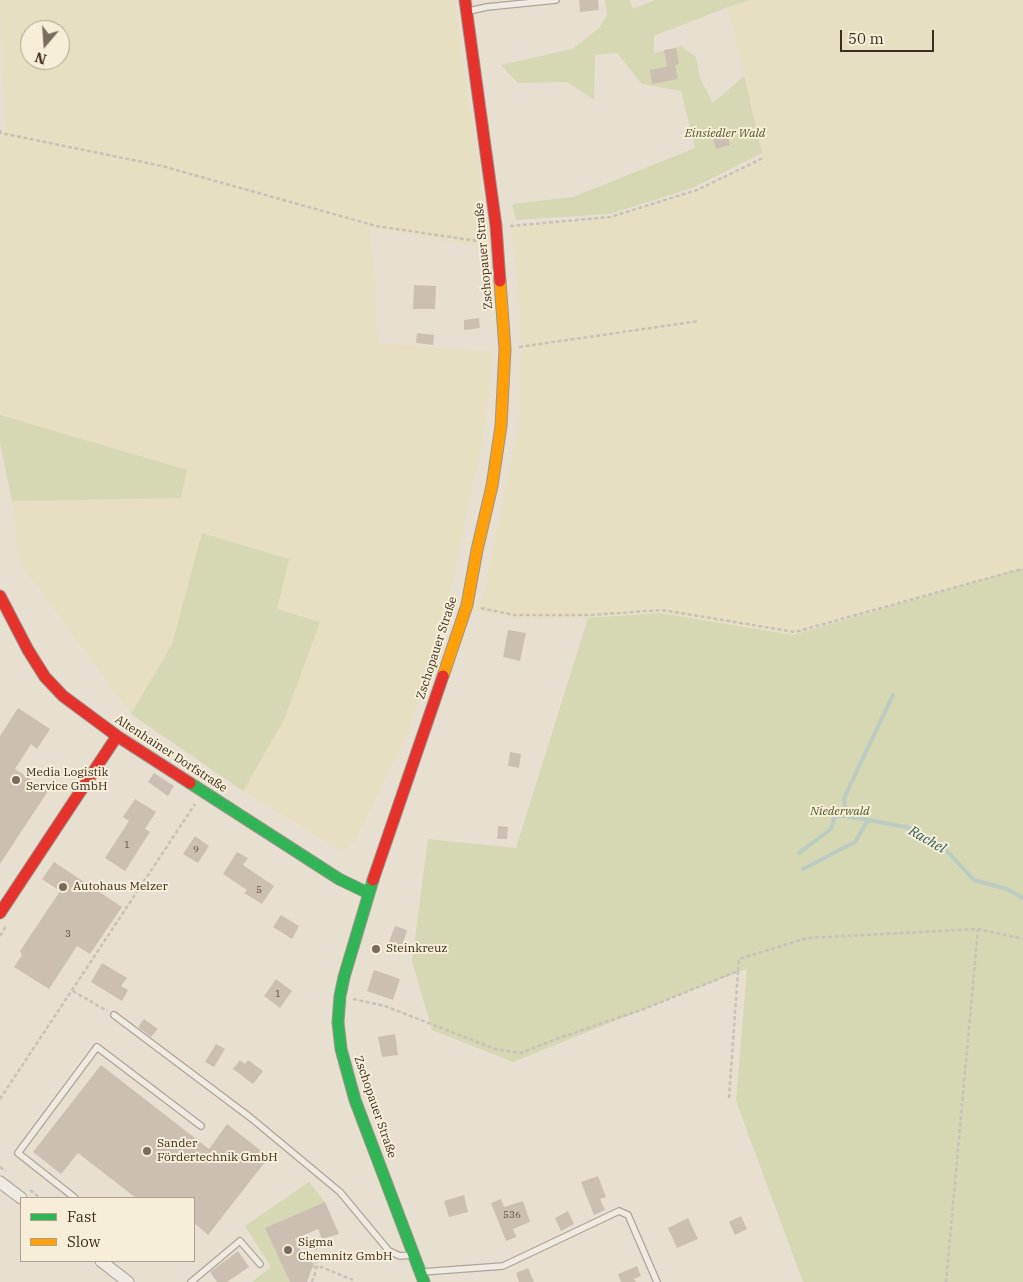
<!DOCTYPE html>
<meta charset="utf-8">
<style>
body{margin:0}
#map{position:relative;width:1023px;height:1282px;overflow:hidden;background:#e7e0d1;font-family:"IBM Plex Serif",serif}
canvas{display:block}
.legend{position:absolute;left:20px;top:1197px;width:175px;height:65px;box-sizing:border-box;background:#f7eed8;border:1px solid #ada18e;margin:0;padding:6px 9px;list-style:none;font-size:15px;color:#3d2e20}
.legend li{display:flex;align-items:center;gap:10px;height:25px}
.legend b{width:25px;border:1px solid #ada18e}
.north{position:absolute;left:20px;top:20px;width:50px;height:50px;box-sizing:border-box;background:#f7eed8;border:1px solid #ada18e;border-radius:50%;rotate:198deg;font-size:14px;font-weight:700;line-height:20px;text-align:center;color:#3d2e20}
.north::after{content:'';display:block;margin:auto;width:18px;height:22px;background:#786c5e;clip-path:polygon(50% 0,100% 100%,50% 72%,0 100%)}
.scale{position:absolute;left:840px;top:30px;width:94px;height:22px;box-sizing:border-box;border:2px solid #3d2e20;border-top:0;padding-left:6px;font-size:15px;line-height:18px;white-space:nowrap;color:#3d2e20;-webkit-text-stroke:4px #f7eed8;paint-order:stroke}
</style>
<div id="map">
<canvas width="1023" height="1282"></canvas>
<ul class="legend">
<li><b style="height:6px;background:#30b455"></b>Fast</li>
<li><b style="height:6px;background:#ff9f0a"></b>Slow</li>
</ul>
<div class="north">N</div>
<div class="scale">50 m</div>
</div>
<script>
const context = document.querySelector('canvas').getContext('2d');
context.lineJoin = 'round';
function fillPath(path, color) { context.fillStyle = color; context.fill(path, 'evenodd'); }
function strokePath(path, color, width, dash) { context.strokeStyle = color; context.lineWidth = width; context.lineCap = dash ? 'butt' : 'round'; context.setLineDash(dash || []); context.stroke(path); }
function write(font, color, halo, rows, align = 'center') {
  context.font = font + ' "IBM Plex Serif",serif'; context.lineWidth = 4; context.setLineDash([]); context.textBaseline = 'middle'; context.strokeStyle = halo; context.fillStyle = color; for (const [text, x, y, turn = 0] of rows) {
    context.save(); context.translate(x, y); context.rotate((+turn || 0) * Math.PI / 180); context.textAlign = isNaN(turn) ? turn : align; if (halo) context.strokeText(text, 0, 0); context.fillText(text, 0, 0); context.restore();
  }
}
fillPath(new Path2D(`
 M0,0H454L491,249L370,228L379,343L494,352L482,444L444,623L409,730L354,844L340,850L243,791L284,720L320,622L277,610L202,533L172,644L131,714L19,562L12,501L181,498L187,471L0,415V137L5,130ZM30,30H60V60H30Z
 M750,0H1023V568L793,635L660,613L588,618L512,619L473,610L483,598L518,428L522,347L512,226L610,217L696,190L763,159L728,7Z`), '#e6dfc2');
fillPath(new Path2D(`
 M605,0H630L633,9L655,0H750L728,7L654,36V53L681,46L696,57L700,78L713,103L744,76L762,153L693,188L610,214L516,220L512,204L573,197L695,148L681,91L642,84L617,53L595,55L594,100L567,82L518,83L501,65L572,49L599,28L607,15Z
 M0,415L187,470L181,498L12,501L0,443Z
 M202,533L289,559L277,609L320,622L284,720L243,791L131,714L172,644Z
 M1023,568V1282H803L736,1101L747,969L672,998L513,1062L432,1030L412,961L428,839L516,848L588,618L660,613L793,635Z
 M309,1182L325,1202L266,1228L290,1282H252L271,1267L245,1226Z`), '#d6d7b3');
strokePath(new Path2D(`
 M827,812L835,816H846L906,827L943,847L974,880L1007,889L1023,898
 M846,816L844,798L893,695
 M799,853L831,829L835,816
 M803,869L855,842L868,820`), '#bcccc2', 4);
fillPath(new Path2D(`
 M579,0H598L599,10L580,12Z
 M676,48L679,64L675,65L678,79L652,84L650,70L674,65L667,66L664,50Z
 M726,129L730,145L716,149L712,133Z
 M414,285L436,286L435,309H413Z
 M479,318L480,328L464,330V320Z
 M417,333L434,335L433,345L416,343Z
 M508,630L526,633L520,661L503,657Z
 M18,708L50,729L37,749L31,744L15,769L48,791L0,864V736Z
 M510,752L521,754L519,768L508,766Z
 M154,773L174,786L168,796L148,782Z
 M135,799L156,812L145,829L150,832L125,871L105,858L129,821L123,817Z
 M498,826L508,827L507,839H497Z
 M195,836L209,846L198,863L183,854Z
 M237,852L248,858L243,865L274,886L262,904L244,893L247,890L223,874Z
 M54,862L122,907L90,954L77,946L49,989L14,967L22,955L20,951L60,891L42,879Z
 M281,915L299,926L292,939L273,927Z
 M395,926L407,930L402,946L389,942Z
 M102,963L127,978L121,986L128,990L122,1001L91,982Z
 M374,970L400,979L393,1000L367,991Z
 M276,979L292,991L280,1008L264,996Z
 M144,1019L158,1029L151,1037L138,1027Z
 M395,1034L398,1055L382,1057L378,1037Z
 M216,1044L225,1049L214,1067L205,1062Z
 M240,1060L245,1064L248,1060L263,1071L253,1084L233,1069Z
 M101,1065L209,1149L227,1124L269,1157L208,1235L194,1223V1198H136L78,1153L61,1174L33,1152Z
 M598,1176L606,1197L600,1199L605,1210L594,1215L581,1182Z
 M464,1195L468,1212L449,1217L444,1201Z
 M501,1199L504,1207L523,1201L530,1222L513,1229L516,1237L506,1241L491,1203Z
 M325,1202L339,1234L322,1239L318,1229L295,1239L305,1260L314,1263L307,1282H290L265,1228Z
 M568,1211L574,1224L561,1231L555,1218Z
 M741,1216L747,1229L735,1235L729,1222Z
 M688,1218L698,1239L677,1248L668,1228Z
 M238,1251L249,1267L227,1282H217L210,1272Z
 M637,1266L641,1276L634,1279L636,1282H621L618,1274Z
 M528,1268L534,1282H519L516,1273Z`), '#cbbfb2');
const lane = new Path2D(`
 M469,11L487,7L556,0
 M114,1015L251,1118L340,1192L389,1251L400,1256L412,1255
 M75,1198L18,1153L97,1047L201,1126
 M422,1272L503,1266L619,1211L628,1215L657,1282
 M191,1282L240,1241L260,1264`);
const street = new Path2D(`
 M0,1182L21,1198
 M101,1261L128,1282`);
const fast = new Path2D(`
 M190,783L339,879L368,893
 M373,880L344,977L340,996L338,1022L341,1049L355,1100L424,1282`);
const slow = new Path2D(`
 M443,676L467,605L477,550L492,486L501,426L505,349L500,281`);
const jam = new Path2D(`
 M465,0L496,226L500,281
 M0,596L28,650L45,677L63,696L117,736L190,783
 M373,880L443,676
 M0,913L117,736`);
strokePath(lane, '#ada599', 8);
strokePath(street, '#ada599', 13);
strokePath(fast, '#9c958a', 13);
strokePath(slow, '#9c958a', 13);
strokePath(jam, '#9c958a', 13);
strokePath(new Path2D(`
 M0,130L1,133L162,166L376,226L484,242
 M510,226L610,217L697,190L763,158
 M519,347L699,321
 M481,608L514,615H591L662,610L795,632L1021,569L1023,570
 M0,936L6,926
 M73,991L107,1011
 M353,999L385,1006L495,1049L521,1053L556,1039L644,1009L738,971L739,959L807,938L978,929L1023,939
 M729,1098L738,971
 M0,1099L195,804
 M0,1167L6,1171
 M30,1190L40,1198
 M313,1267H321L353,1280
 M312,1282L317,1267L315,1239
 M946,1282L978,929`), '#c8c2b9', 2.5, [4, 2.5]);
strokePath(lane, '#efebe3', 5.5);
strokePath(street, '#efebe3', 11);
strokePath(fast, '#30b455', 11);
strokePath(slow, '#ff9f0a', 11);
strokePath(jam, '#e5322d', 11);
for (const [x, y, r, color] of [
 [16,780,5,"#786c5e"],
 [63,887,5,"#786c5e"],
 [376,949,5,"#786c5e"],
 [147,1151,5,"#786c5e"],
 [288,1250,5,"#786c5e"]
]) { const dot = new Path2D(); dot.arc(x, y, r, 0, 2 * Math.PI); context.fillStyle = color; context.fill(dot); strokePath(dot, '#f7eed8', 2); }
write('10px', '#605244', null, [
 ["1",127,845],
 ["9",196,850],
 ["5",259,890],
 ["3",68,934],
 ["1",278,994],
 ["536",512,1215]
]);
write('italic 12px', '#4d5a26', '#f7eed8', [
 ["Einsiedler Wald",725,134],
 ["Niederwald",840,812]
]);
write('12px', '#3d2e20', '#f7eed8', [
 ["Zschopauer Straße",484,256,-95],
 ["Zschopauer Straße",437,648,-72],
 ["Altenhainer Dorfstraße",171,754,33],
 ["Zschopauer Straße",375,1107,71]
]);
write('12px', '#3d2e20', '#f7eed8', [
 ["Media Logistik",26,773],
 ["Service GmbH",26,787],
 ["Autohaus Melzer",73,887],
 ["Steinkreuz",386,949],
 ["Sander",157,1144],
 ["Fördertechnik GmbH",157,1158],
 ["Sigma",298,1243],
 ["Chemnitz GmbH",298,1257]
], 'left');
write('italic 14px', '#2f5d5a', '#f7eed8', [
 ["Rachel",927,840,30]
]);
</script>
